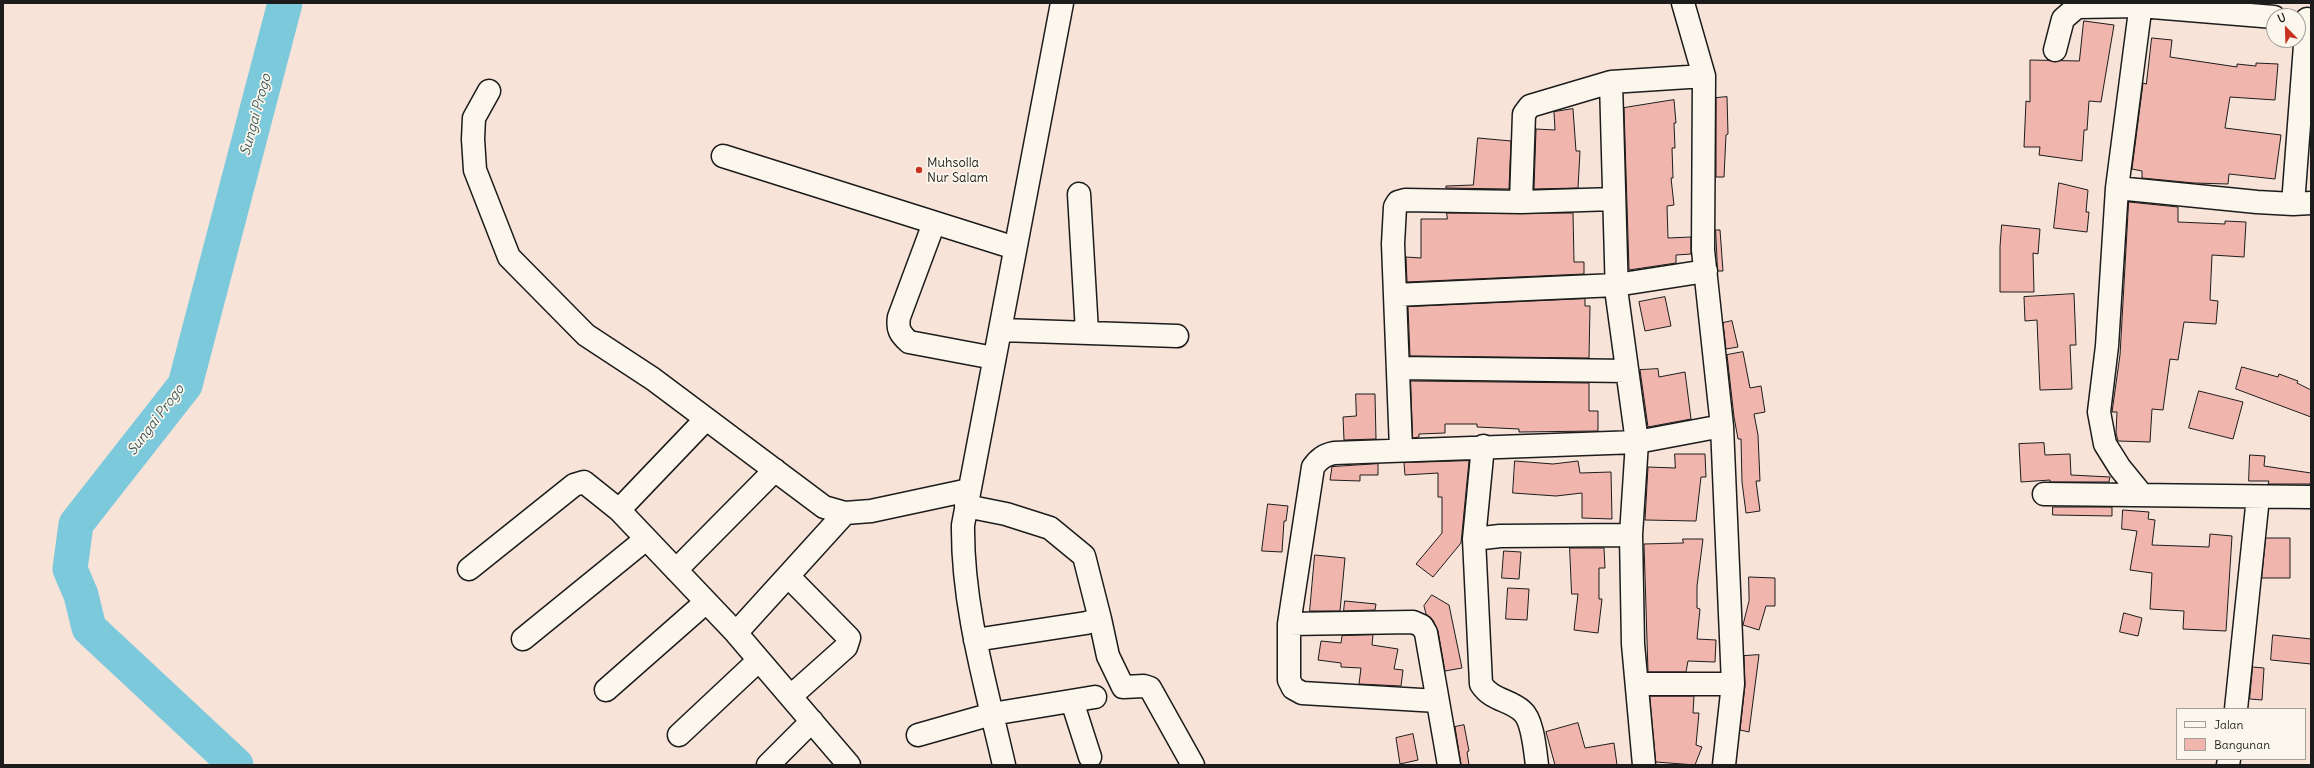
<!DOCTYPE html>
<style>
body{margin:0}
#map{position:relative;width:2314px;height:768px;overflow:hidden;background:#f8e3d9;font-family:Delius,sans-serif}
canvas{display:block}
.frame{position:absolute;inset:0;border:4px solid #1c1c1c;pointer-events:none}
.legend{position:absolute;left:2176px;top:708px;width:130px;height:52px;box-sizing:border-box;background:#fbf7ec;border:1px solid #a29f99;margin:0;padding:5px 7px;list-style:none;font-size:12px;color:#1c1c1c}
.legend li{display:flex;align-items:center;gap:8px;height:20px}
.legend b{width:20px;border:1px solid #a29f99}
.north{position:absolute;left:2266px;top:8px;width:40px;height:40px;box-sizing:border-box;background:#fbf7ec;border:1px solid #a29f99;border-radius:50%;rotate:337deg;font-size:11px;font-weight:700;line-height:16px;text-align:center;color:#1c1c1c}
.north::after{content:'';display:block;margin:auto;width:14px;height:18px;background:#c8321e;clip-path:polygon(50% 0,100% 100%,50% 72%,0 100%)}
</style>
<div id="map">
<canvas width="2314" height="768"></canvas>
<div class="frame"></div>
<ul class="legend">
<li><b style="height:5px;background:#fbf7ec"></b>Jalan</li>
<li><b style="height:11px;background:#f0b5ac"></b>Bangunan</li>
</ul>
<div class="north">U</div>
</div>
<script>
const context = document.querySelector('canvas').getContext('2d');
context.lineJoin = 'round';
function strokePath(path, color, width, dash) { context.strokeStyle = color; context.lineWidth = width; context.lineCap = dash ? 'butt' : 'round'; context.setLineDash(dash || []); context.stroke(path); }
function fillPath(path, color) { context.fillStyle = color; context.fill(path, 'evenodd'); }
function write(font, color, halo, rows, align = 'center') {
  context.font = font + ' Delius,sans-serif'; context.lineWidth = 3.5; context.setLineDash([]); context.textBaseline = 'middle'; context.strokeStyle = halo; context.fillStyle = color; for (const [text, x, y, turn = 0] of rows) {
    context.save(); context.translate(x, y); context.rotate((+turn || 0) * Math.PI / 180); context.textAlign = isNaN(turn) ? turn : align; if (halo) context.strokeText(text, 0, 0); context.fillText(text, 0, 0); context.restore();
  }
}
strokePath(new Path2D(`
 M236,765L89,628L81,595L70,569L76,524L185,385L285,3`), '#7dc9dc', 35);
const building = new Path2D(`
 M2084,21L2114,25L2101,102L2089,101L2087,130H2084L2082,161L2039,155L2040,147H2024L2026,101L2030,102V60L2079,61Z
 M2152,38L2172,40L2170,57L2237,67V64L2256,66V63L2278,64L2275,100L2230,97L2225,128L2281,135L2275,179L2229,174L2228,184L2194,183L2142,178V171L2132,169L2143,83L2146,84Z
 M1727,97L1728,134L1726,135L1724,177H1716V98Z
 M1674,100L1676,123H1674L1675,148H1672L1673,178H1671L1674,205L1667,206L1668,238L1691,237V254L1676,255V263L1629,270L1624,108Z
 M1573,109L1576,151H1580L1578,188L1534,189L1536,129L1555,130L1554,112Z
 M1478,138L1511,141L1509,189L1446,188V186L1473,185Z
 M2059,183L2088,190L2086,212H2089L2087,232L2054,228Z
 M2129,202L2178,207V222L2225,224V221L2246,222L2244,257L2212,255L2210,300L2218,301L2216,324L2184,322L2178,360L2170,359L2163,410L2152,409L2150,442L2118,441L2116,433L2117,412H2112L2120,355Z
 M1447,213H1573L1574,262H1584V274L1407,282L1406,257L1421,258V219H1447Z
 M2002,225L2040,229L2038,254L2033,253L2034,292H2000V247Z
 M1716,230H1720L1723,271H1718Z
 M2074,294L2076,345H2070L2072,389L2040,390L2037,320L2025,321L2024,297Z
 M1665,297L1671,326L1645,331L1639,302Z
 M1585,299V306H1590L1589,358L1410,356L1408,307Z
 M1732,321L1738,347L1726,349L1723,323Z
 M1743,352L1750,388L1761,386L1765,412L1754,414L1758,435L1760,481H1756L1760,511L1746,513L1742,482L1741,439H1738L1734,417L1727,355Z
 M2242,367L2278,377L2279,374L2298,381L2297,383L2311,390V417L2236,389Z
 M1658,369L1659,377L1685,372L1691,419L1648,427L1640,370Z
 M1411,381L1589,383V411H1598V431L1519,432V429L1477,427V424H1445V433L1419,434V437L1413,438Z
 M2199,391L2243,402L2233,439L2189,428Z
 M1356,394H1375L1376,439L1344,440L1343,417L1356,416Z
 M2044,443L2045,455L2070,454L2071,475L2110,477L2109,482H2050V480L2021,482L2019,444Z
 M1675,454H1705L1706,477H1701L1696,521L1645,520L1648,467L1675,468Z
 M2250,455L2265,456L2264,466L2311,473V484H2268L2269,481H2249Z
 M1469,461L1461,543L1433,577L1416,564L1442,533V497H1438V473L1405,475L1404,463Z
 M1515,461L1553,464L1578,461L1580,473L1611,472L1612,519L1582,518V493L1556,496L1513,493Z
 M1378,464V475H1360V481L1330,480L1332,467Z
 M1268,504L1288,506L1286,521H1284L1282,552L1262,551Z
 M2053,507H2112V516L2053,515Z
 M2123,510L2149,512L2148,519L2155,520L2152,545L2209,547L2210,534L2232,536L2226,631L2183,629L2184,611L2150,609L2152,573L2130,570L2137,531L2122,529Z
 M2266,538H2290V578H2262Z
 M1683,539H1703L1697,586V608L1700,609L1697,639L1716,640L1715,662L1688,661L1686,672H1648L1644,544L1683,543Z
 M1570,548H1604L1605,568H1599V599H1602L1598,633L1574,630L1578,594H1572Z
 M1504,551L1521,552L1519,579L1502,578Z
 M1315,555L1345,558L1340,611H1310Z
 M1749,577L1775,578V606H1766L1759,630L1743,625L1749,601Z
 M1508,588L1529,589L1527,620L1506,619Z
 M1432,595L1449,605L1462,668L1445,671L1438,631L1433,620L1426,614L1424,606Z
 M1345,601L1376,604L1375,610L1344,611Z
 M2124,613L2142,618L2138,636L2120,632Z
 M1373,635L1372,645L1398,649L1394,669L1403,670L1401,686L1359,684L1361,668L1341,667V663L1318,660L1321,641L1341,643L1342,636Z
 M2273,635L2311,639V664L2271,660Z
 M1759,655L1749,732L1740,730L1745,685L1744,656Z
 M2253,667L2264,668L2262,700L2250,699Z
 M1650,696H1694L1693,713H1699L1696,745L1702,747L1695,765L1656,762Z
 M1578,723L1585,748L1614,743L1617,765H1555L1546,732Z
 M1464,725L1469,751L1467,752L1469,765H1461L1455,727Z
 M1413,734L1418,760L1400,764L1396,738Z`);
fillPath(building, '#f0b5ac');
strokePath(building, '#1c1c1c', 1);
const minor = new Path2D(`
 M1683,3L1704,76
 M2141,3L2117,188L2107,346L2099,412L2105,444L2120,468L2142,495
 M2055,50L2063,19L2077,7L2140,6L2274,17
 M489,91L474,118L473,139L475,170L509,257L586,335L653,379L824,507L845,513L871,511L969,490
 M723,156L1015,248
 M2117,188L2257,202L2293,204L2311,203
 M1079,194L1087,332
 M1521,202L1614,199
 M2293,204L2307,19
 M934,223L899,317C897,329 900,334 909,342L994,358
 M1395,295L1616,285L1706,271
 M1001,330L1177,336
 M1398,368L1627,371
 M1401,449L1393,244L1395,207L1398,202L1405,200L1521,202L1524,114L1530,106L1611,82
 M2044,494L2311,497
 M966,506L1006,514L1050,528L1084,556L1100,619
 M619,510L706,419
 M1474,539L1483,446
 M469,569L574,485L584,482L619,510L736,633L849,765
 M676,570L775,470
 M788,576L849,638L846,647L791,696
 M1289,624V680L1293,688L1302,693L1438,701
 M736,633L845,513
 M523,639L646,539
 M975,640L1086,623L1100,619L1108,656L1123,687L1144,686L1150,688L1193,765
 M1637,684H1733
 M606,690L706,602
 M1072,701L1090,757
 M2236,709L2258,497
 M679,735L759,660
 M918,735L992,714L1095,697
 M768,765L812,721
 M1004,765C986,686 962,606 963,525L1062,3
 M1449,765L1426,633L1422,626L1413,622L1289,624L1313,467C1319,459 1324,455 1334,453L1637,442L1722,426
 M1537,765C1535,751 1533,720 1522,711C1509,699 1492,701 1481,684L1474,539L1500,536L1631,535
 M1644,765L1633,644L1631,535L1637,442L1617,296L1611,82L1704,76L1703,250L1722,426L1733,684L1724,765
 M2228,765L2229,759`);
strokePath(minor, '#1c1c1c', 25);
strokePath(minor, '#fbf7ec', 22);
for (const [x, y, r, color] of [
 [919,170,4,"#c8321e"]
]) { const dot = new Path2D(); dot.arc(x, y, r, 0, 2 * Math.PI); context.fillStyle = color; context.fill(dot); strokePath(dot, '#fbf7ec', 1.5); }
write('13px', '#1c1c1c', '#fbf7ec', [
 ["Muhsolla",927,163],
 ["Nur Salam",927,178]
], 'left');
write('italic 14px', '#3e595f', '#fbf7ec', [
 ["Sungai Progo",256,115,-75],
 ["Sungai Progo",156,420,-53]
]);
</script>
